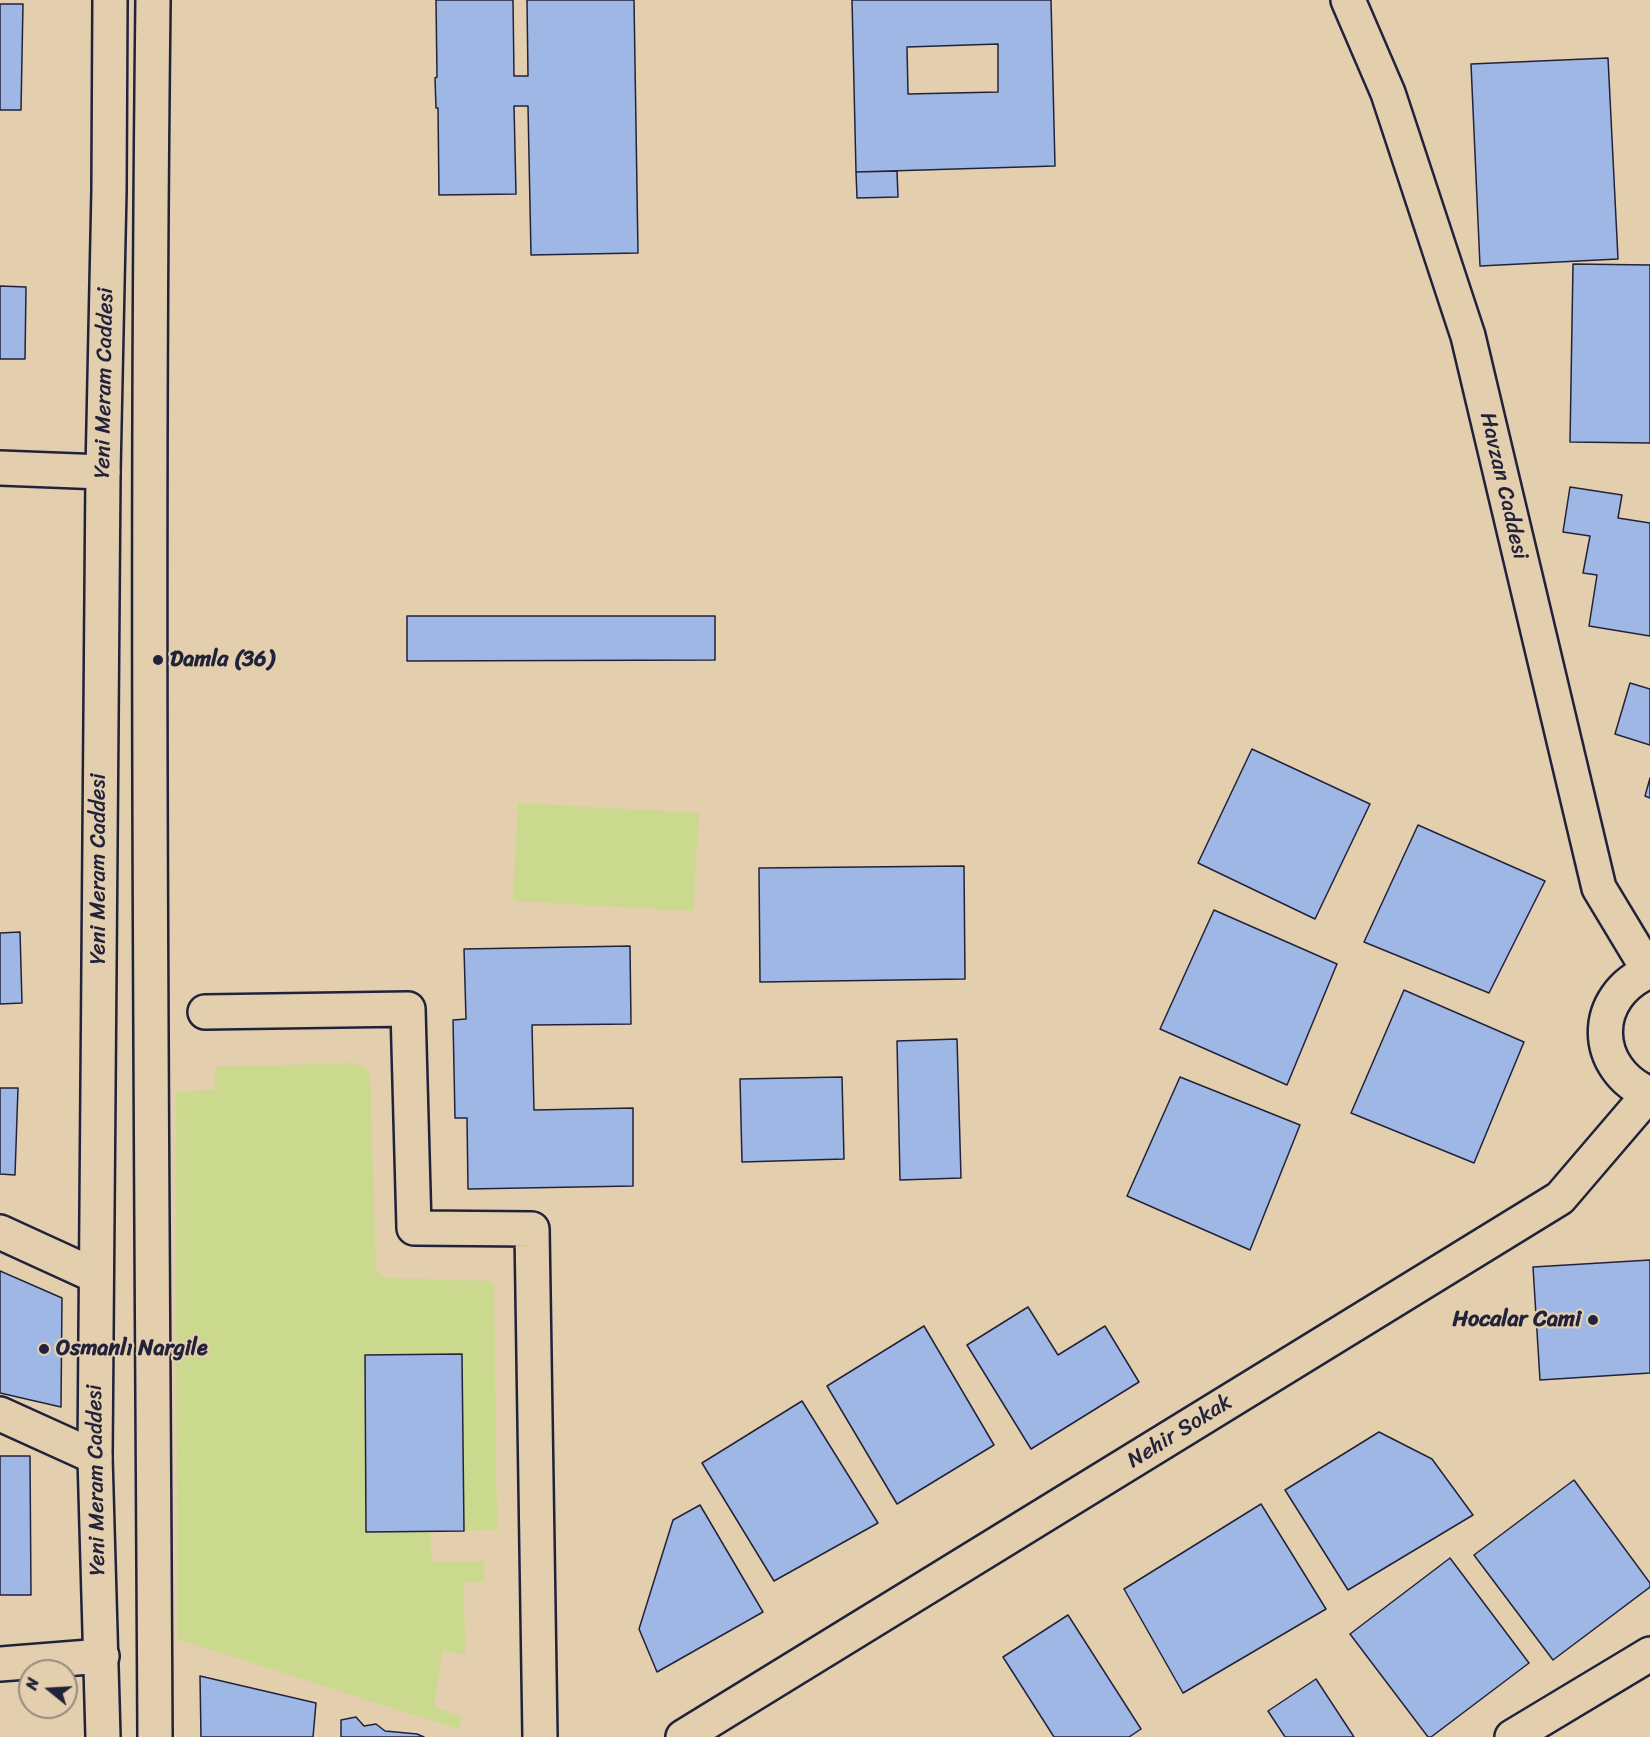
<!DOCTYPE html>
<meta charset="utf-8">
<style>
body{margin:0}
#map{position:relative;width:1650px;height:1737px;overflow:hidden;background:#e3cfae;font-family:Sriracha,sans-serif}
canvas{display:block}
.north{position:absolute;left:18px;top:1659px;width:60px;height:60px;box-sizing:border-box;background:#e3cfae;border:2px solid #968a80;border-radius:50%;rotate:288deg;font-size:16px;font-weight:700;line-height:24px;text-align:center;color:#22223b}
.north::after{content:'';display:block;margin:auto;width:21px;height:27px;background:#22223b;clip-path:polygon(50% 0,100% 100%,50% 72%,0 100%)}
</style>
<div id="map">
<canvas width="1650" height="1737"></canvas>
<div class="north">N</div>
</div>
<script>
const context = document.querySelector('canvas').getContext('2d');
context.lineJoin = 'round';
function fillPath(path, color) { context.fillStyle = color; context.fill(path, 'evenodd'); }
function strokePath(path, color, width, dash) { context.strokeStyle = color; context.lineWidth = width; context.lineCap = dash ? 'butt' : 'round'; context.setLineDash(dash || []); context.stroke(path); }
function write(font, color, halo, rows, align = 'center') {
  context.font = font + ' Sriracha,sans-serif'; context.lineWidth = 4.5; context.setLineDash([]); context.textBaseline = 'middle'; context.strokeStyle = halo; context.fillStyle = color; for (const [text, x, y, turn = 0] of rows) {
    context.save(); context.translate(x, y); context.rotate((+turn || 0) * Math.PI / 180); context.textAlign = isNaN(turn) ? turn : align; if (halo) context.strokeText(text, 0, 0); context.fillText(text, 0, 0); context.restore();
  }
}
fillPath(new Path2D(`
 M518,803L699,813L693,911L513,901Z
 M351,1063L366,1068L370,1076L376,1271L384,1278L491,1281L494,1289L497,1529L464,1531L462,1354L365,1355L367,1532L430,1531L432,1562L484,1561V1581L464,1583L465,1654L442,1651L434,1707L463,1717L458,1729L177,1639L176,1092L214,1090L216,1067Z`), '#cad98d');
const building = new Path2D(`
 M436,0H513L514,76H528L527,0H634L638,253L531,255L528,106H514L516,194L439,195L438,108H436L435,78L437,77Z
 M852,0H1051L1055,166L856,172ZM998,44V92L908,94L907,47Z
 M0,4H23L21,110H0Z
 M1608,58L1618,259L1480,266L1471,64Z
 M897,171L898,197L857,198L856,172Z
 M1573,264L1650,265V443L1570,442Z
 M0,286L26,287L25,359H0Z
 M1570,487L1622,495L1618,518L1650,523V636L1589,626L1597,575L1583,573L1590,536L1563,532Z
 M407,616H715V660L407,661Z
 M1630,683L1650,689V745L1615,734Z
 M1252,749L1370,804L1315,919L1198,863Z
 M1650,778V798L1645,796Z
 M1418,825L1545,881L1489,993L1364,942Z
 M964,866L965,979L760,982L759,868Z
 M1214,910L1337,964L1287,1085L1160,1029Z
 M20,932L22,1003L0,1004V933Z
 M630,946L631,1024L532,1025L534,1110L633,1108V1186L468,1189L467,1118H455L453,1020L466,1019L464,949Z
 M1404,990L1524,1042L1474,1163L1351,1113Z
 M957,1039L961,1178L900,1180L897,1041Z
 M842,1077L844,1159L742,1162L740,1079Z
 M1180,1077L1300,1125L1250,1250L1127,1196Z
 M0,1088H18L15,1175L0,1174Z
 M1650,1260V1373L1540,1380L1533,1267Z
 M0,1271L62,1298L61,1407L0,1393Z
 M1028,1307L1058,1355L1105,1326L1139,1382L1031,1449L967,1345Z
 M924,1326L994,1445L897,1504L827,1386Z
 M462,1354L464,1531L366,1532L365,1355Z
 M802,1401L878,1523L774,1581L702,1463Z
 M1379,1432L1432,1459L1473,1515L1348,1590L1285,1490Z
 M0,1456H30L31,1595H0Z
 M1574,1480L1650,1583V1587L1553,1660L1474,1555Z
 M1261,1504L1326,1609L1183,1693L1124,1589Z
 M700,1505L763,1612L657,1672L639,1629L673,1520Z
 M1450,1558L1529,1663L1431,1737H1428L1350,1634Z
 M1068,1615L1141,1729L1129,1737H1054L1003,1657Z
 M200,1676L316,1703L313,1737H201Z
 M1316,1679L1354,1737H1285L1268,1711Z
 M356,1717L364,1726L376,1724L385,1731L417,1734L424,1737H341V1720Z`);
fillPath(building, '#9fb7e4');
strokePath(building, '#22223b', 1.5);
const minor = new Path2D(`
 M1348,0L1388,93L1468,336L1599,888L1649,971
 M0,468L103,472
 M1650,971C1590,996 1591,1069 1650,1094
 M205,1012L408,1009L414,1228L532,1229L540,1737
 M0,1232L96,1276
 M0,1414L95,1457
 M0,1664L102,1656
 M683,1737L1560,1198L1649,1094
 M1512,1737L1650,1654`);
const major = new Path2D(`
 M153,0C146,579 152,1158 155,1737
 M103,1737L95,1457L103,472L109,190L110,0`);
strokePath(minor, '#22223b', 38);
strokePath(major, '#22223b', 38);
strokePath(minor, '#e3cfae', 33);
strokePath(major, '#e3cfae', 33);
for (const [x, y, r, color] of [
 [158,660,6,"#22223b"],
 [1593,1320,6,"#22223b"],
 [44,1349,6,"#22223b"]
]) { const dot = new Path2D(); dot.arc(x, y, r, 0, 2 * Math.PI); context.fillStyle = color; context.fill(dot); strokePath(dot, '#e3cfae', 2); }
write('22px', '#22223b', '#e3cfae', [
 ["Yeni Meram Caddesi",105,383,-89],
 ["Havzan Caddesi",1503,486,77],
 ["Yeni Meram Caddesi",99,869,-90],
 ["Nehir Sokak",1180,1432,-32],
 ["Yeni Meram Caddesi",97,1480,-91]
]);
write('bold 22px', '#22223b', '#e3cfae', [
 ["Damla (36)",170,660],
 ["Hocalar Cami",1581,1320,"right"],
 ["Osmanlı Nargile",56,1349]
], 'left');
</script>
